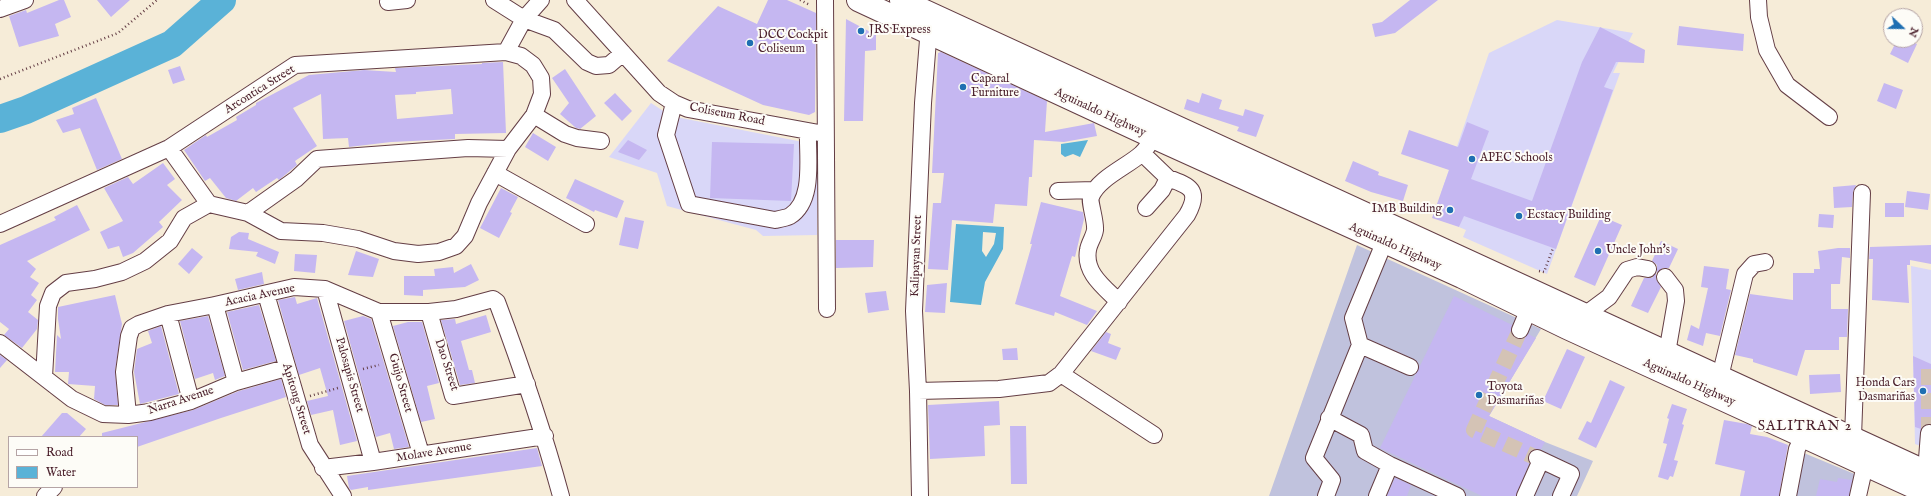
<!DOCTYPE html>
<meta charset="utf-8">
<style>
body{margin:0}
#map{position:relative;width:1931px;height:496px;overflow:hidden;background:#f6ecd8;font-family:"IM FELL English",serif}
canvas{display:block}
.legend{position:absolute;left:8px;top:436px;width:130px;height:52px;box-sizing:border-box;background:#fdfcf7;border:1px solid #b5a4a5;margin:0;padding:5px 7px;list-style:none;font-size:12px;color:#4a1f2b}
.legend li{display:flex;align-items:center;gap:8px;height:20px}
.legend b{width:20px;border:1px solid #b5a4a5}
.north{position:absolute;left:1883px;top:8px;width:40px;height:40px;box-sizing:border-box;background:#fdfcf7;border:1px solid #b5a4a5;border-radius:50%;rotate:112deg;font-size:11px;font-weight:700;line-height:16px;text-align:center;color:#4a1f2b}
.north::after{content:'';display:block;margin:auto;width:14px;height:18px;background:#1f6fb2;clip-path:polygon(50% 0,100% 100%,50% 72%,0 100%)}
</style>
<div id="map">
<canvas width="1931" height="496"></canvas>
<ul class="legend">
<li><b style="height:5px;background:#fff"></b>Road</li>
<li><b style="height:11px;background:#5ab2d7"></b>Water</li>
</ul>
<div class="north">N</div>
</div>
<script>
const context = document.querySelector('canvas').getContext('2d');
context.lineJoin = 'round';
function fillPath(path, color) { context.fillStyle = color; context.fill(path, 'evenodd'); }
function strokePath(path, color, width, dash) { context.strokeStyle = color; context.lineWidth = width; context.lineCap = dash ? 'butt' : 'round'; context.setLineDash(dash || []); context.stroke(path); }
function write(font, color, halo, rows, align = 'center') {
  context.font = font + ' "IM FELL English",serif'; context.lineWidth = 4; context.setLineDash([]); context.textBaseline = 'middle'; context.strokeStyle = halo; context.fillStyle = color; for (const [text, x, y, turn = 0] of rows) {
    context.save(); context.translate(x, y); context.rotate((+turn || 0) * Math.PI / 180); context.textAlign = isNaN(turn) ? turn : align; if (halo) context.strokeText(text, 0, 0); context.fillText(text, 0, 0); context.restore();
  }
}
fillPath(new Path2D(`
 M1557,20L1633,33L1613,73H1620L1547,274L1463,237L1466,230L1459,227L1468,203L1441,193L1489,53Z
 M651,103L671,116L818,145L817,235L763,236L756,230L667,206L657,173L609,157Z
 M1911,266L1931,270V450L1915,444Z`), '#d9d7f8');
fillPath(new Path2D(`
 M1357,245L1541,329L1489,416L1545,442L1593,461L1577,496H1269Z
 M1799,451L1857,475L1853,496H1791Z`), '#c0c2dd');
fillPath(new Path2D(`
 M1088,140L1080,157L1073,154L1065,157L1061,154V144Z
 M956,224L1004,227L1003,249L985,282L981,305L950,302ZM983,232L996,233L994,244L986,257L982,251Z`), '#5ab2d7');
strokePath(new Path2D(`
 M0,119L26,110L172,44L222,0`), '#5ab2d7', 28);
fillPath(new Path2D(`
 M59,0H64L71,17L55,24L59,36L19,47L9,16L26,10L27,13Z
 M97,0H130L111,17Z
 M768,0H787L816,13L815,112L809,115L763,105L667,61L718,6L757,24Z
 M1410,0H1438L1395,33L1375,37L1372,24L1382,22Z
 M846,19L876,35V50L865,51L863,121H844Z
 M1679,26L1744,34L1743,51L1677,45Z
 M1600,27L1645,50L1644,63L1616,62L1604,87L1613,90L1556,249L1464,216L1459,227L1432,218L1449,170L1401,154L1409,130L1458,147L1467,122L1489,131L1471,179L1532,201L1582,62Z
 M1897,40H1909L1917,44L1908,63L1890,54Z
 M941,52L1047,101L1045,132L1094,123L1097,136L1064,142L1034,140L1032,177H1029L1027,206L995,204L993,223L952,220L948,270L928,269L933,203H941L944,173H932L938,53Z
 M503,62L506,133L455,134V139L391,142L349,147L348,138L323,139L321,94L293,108L317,146L295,161L297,165L279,180L277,178L256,192L253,188L236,201L226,198L210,178L205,181L184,150L206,135L207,137L237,120L236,117L256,105V103L309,75L364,70L396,72L395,68L482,64V63ZM451,89L453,114L397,119L395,95L416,94V92Z
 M180,66L185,80L173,84L168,70Z
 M565,69L596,116L580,129L576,128L560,114L569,103L552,78Z
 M1884,83L1903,90L1896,109L1877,101Z
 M615,93L632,111L622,121L604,103Z
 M1202,93L1222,100L1219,109L1243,116L1245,109L1264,115L1256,137L1237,131L1239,127L1184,109L1187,99L1199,103Z
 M96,98L122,159L97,170L80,128L63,133L56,120L74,114L72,108Z
 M533,133L556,147L548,161L525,147Z
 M628,140L647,150L639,160L618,152Z
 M712,142L794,144L791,201L710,198Z
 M1353,161L1379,172L1378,175L1408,185L1403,201L1371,192L1345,181Z
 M163,163L175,179L167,185L182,200L159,222L163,227L133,253L123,257L119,246L108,249L100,232L123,221L104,188L128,177L133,184Z
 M575,179L624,201L617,218L595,210L594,212L566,198Z
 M1856,185L1853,192L1852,207L1834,208L1833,187Z
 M501,188L518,197L510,212L512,213L499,238L480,228Z
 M1907,191L1930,194L1928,210L1905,207Z
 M1041,202L1083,212L1084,219L1075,257L1072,256L1060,296L1097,311L1087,325L1055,312L1054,316L1015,304L1032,244H1030Z
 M1885,203H1904V217H1885Z
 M77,205L90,230L27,261L36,269L30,277L39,283L31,295L37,300L28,312L38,320L37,329L22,348L4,335L9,329L0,322V245L56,220L54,217Z
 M1819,214L1834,215L1833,228L1818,227Z
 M1601,216L1622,225L1595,286L1574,277Z
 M625,217L644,221L638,249L619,245Z
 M239,232L249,233L248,239L279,252L275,264L256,256L258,252L229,249L231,237Z
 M836,240H874L873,267L836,268Z
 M1661,241L1678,249L1669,268H1663L1656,273V279L1661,287L1648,313L1631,306L1644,278H1652L1657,271V265L1652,261Z
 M1931,245V264L1910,260V265H1907L1909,303L1872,300L1873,259H1869L1870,247Z
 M192,248L203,257L189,274L178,264Z
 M1838,248H1850V258L1842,257L1840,284H1831V309H1848L1847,337H1839V350H1805L1797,376L1753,362V359L1735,355L1750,294L1793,300V273H1814V269H1820L1818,251Z
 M356,251L379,259L373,277L348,275Z
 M295,254L317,255L315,273L294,271Z
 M471,264L479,280L465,287L423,290V296L404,295V276H435L434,269L453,267L454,273Z
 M1704,266L1729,269L1726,289L1731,290L1720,336L1706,333L1703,346L1687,340L1691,325L1699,329L1708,288L1701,287Z
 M262,272L264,284L238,290L235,279Z
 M947,283L945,313L925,312L927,285Z
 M886,291L889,310L868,313L865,293Z
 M115,295L122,324L115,371L118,405H105L94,399L95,386L68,384L69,372H55L57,335L61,339L58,319V307Z
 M1454,296L1512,325L1511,332L1516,339H1522L1528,334L1536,338L1489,416L1545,442L1541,449H1536L1529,454V463L1516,496H1482L1380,448Z
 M295,297L297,304L317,298L357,441L340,445L333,410L311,415L307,401L328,396L320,368L299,375L278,300Z
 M259,305L276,361L243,370L227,312Z
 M486,315L491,332L461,341L469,370H472L475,383L460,385L441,320L455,319L456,324Z
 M208,316L225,376L215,380L213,373L195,379L180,321Z
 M363,316L371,319L409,447L394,449L390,433L376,437L344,321Z
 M408,322H422L439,383L427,386L435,419L421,422L393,326Z
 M161,326L179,394L140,404L134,372L137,349L152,343L148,331Z
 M1106,332L1111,334L1108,343L1121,348L1116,360L1091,351Z
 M1017,348L1018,360H1003L1002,349Z
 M1567,349L1585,357L1561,409L1543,401Z
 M0,355L7,360L0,368Z
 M1913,356L1931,364V424L1925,425L1921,429L1915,427Z
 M1840,374L1841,392L1810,394L1809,375Z
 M281,379L286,397L221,418L137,447V437H102V433L193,410L239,391Z
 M1610,380L1625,387L1596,448L1578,439L1587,421L1591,423Z
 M999,401L1000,425L984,426L985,456L930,459L928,405Z
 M1672,404L1687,409L1682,424L1684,425L1674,460L1678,461L1673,477L1670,476L1668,480L1658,477L1667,444L1663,443L1669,419L1667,418Z
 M62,413H67L86,429L79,437H41Z
 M1724,420L1747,424L1752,426L1750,434L1767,437L1788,445L1779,496H1740L1745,471L1715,464Z
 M1010,426H1026L1027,484H1011Z
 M537,448L542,466L368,490V487L351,490L349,488L347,476Z
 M1395,478L1411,485L1407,496H1387Z
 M1838,478L1852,480L1849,496H1816L1820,479L1837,482Z`), '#c5b7f1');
strokePath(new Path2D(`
 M1520,330L1474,430L1537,458
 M1929,433V363`), '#d4c3b5', 16, [16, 8]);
const minor = new Path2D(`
 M494,0L524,19L554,30L587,62L596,66L609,65L623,53
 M575,0L659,93L674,103L688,109L819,133
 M825,0L827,309
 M1758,0L1759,17L1767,50L1787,85L1829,117
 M388,2L407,0
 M0,9L25,0
 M506,52L524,19L541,0
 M674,103L666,135L689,204L775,220C780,219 786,218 790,216C815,200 807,157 808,131
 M534,115L565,134L577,138L601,141
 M169,148L209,204
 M1142,153L1168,178L1162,190L1146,208
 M495,173L586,224
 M1058,191L1094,190
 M248,213L296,179L317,159L468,148L508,149
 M0,224L169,148L295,65L506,52L521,56L533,65L541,78L542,94L534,115L508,149L479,203L465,236L456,246L439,252L418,254L394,251L358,239L323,233L281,231L248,213L209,204L184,218L170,241L145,261L122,272L95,279L66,283L53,293L48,306L44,377
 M1665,277L1675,290L1676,301L1667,353
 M325,289L373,462
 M266,294L310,445L343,496
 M1119,302C1104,287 1084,273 1088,250C1089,243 1094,237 1095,230C1096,221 1089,202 1091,197C1097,179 1128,166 1141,154C1149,147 1153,137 1158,128
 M215,305L236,382
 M379,312L421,454
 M429,312L453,396L527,384
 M168,314L191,401
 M1578,320L1609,297L1627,270L1637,267L1648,269
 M1520,330L1533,299
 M0,343L72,399L103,414L128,415L150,412L191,401L236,382L286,368
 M1360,345L1410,367
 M1061,374L1154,435
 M1720,377L1745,274L1754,264L1765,262
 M918,391L999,389L1049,383L1061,374L1187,215C1201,190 1190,186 1168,178
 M128,415L124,372L129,336L132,328L139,324L168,314L215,305L294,287L325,289L379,312H429L456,309L493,299L497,302C521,366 543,430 561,496
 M1329,418L1361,435L1365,451L1390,465L1457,496
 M1853,437L1862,193
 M1537,458L1571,474L1561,496
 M323,468L373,462L545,436
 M1922,480L1926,472L1929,433
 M45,496L54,487
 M920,496L918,391L914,311L923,103L928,40L933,25
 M1326,496L1332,480L1314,458L1360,345L1353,318L1384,243
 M1377,496L1390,465
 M1525,496L1541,460
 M1788,496L1797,449L1803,436
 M1858,496L1865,465`);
const highway = new Path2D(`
 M858,0L1153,137L1462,277L1567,328L1931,495
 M901,0L1931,474`);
strokePath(minor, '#643e45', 18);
strokePath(highway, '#643e45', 24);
strokePath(new Path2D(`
 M800,0L810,5
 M0,79L118,33L157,0
 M1539,271L1544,272L1553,248
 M363,369L379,365
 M310,396L338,388`), '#643e45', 2.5, [1, 3]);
strokePath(minor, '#fff', 16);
strokePath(highway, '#fff', 22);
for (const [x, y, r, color] of [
 [861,31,4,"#1f6fb2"],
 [750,43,4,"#1f6fb2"],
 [963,87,4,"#1f6fb2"],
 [1472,159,4,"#1f6fb2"],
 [1450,210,4,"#1f6fb2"],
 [1519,216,4,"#1f6fb2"],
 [1598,251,4,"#1f6fb2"],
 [1923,391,4,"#1f6fb2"],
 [1479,395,4,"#1f6fb2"]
]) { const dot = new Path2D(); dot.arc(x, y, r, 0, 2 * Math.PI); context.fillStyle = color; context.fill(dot); strokePath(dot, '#fdfcf7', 1.5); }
write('12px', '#4a1f2b', '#fdfcf7', [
 ["JRS Express",869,31],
 ["DCC Cockpit",758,36],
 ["Coliseum",758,50],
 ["Caparal",971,80],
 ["Furniture",971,94],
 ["APEC Schools",1480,159],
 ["IMB Building",1442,210,"right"],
 ["Ecstacy Building",1527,216],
 ["Uncle John's",1606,251],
 ["Honda Cars",1915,384,"right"],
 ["Dasmariñas",1915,398,"right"],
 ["Toyota",1487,388],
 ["Dasmariñas",1487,402]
], 'left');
write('12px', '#4a1f2b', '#fdfcf7', [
 ["Arcontica Street",260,90,-32],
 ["Aguinaldo Highway",1100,113,25],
 ["Coliseum Road",727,115,11],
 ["Aguinaldo Highway",1395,247,24],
 ["Kalipayan Street",917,256,-88],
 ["Acacia Avenue",260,296,-12],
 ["Dao Street",446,365,72],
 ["Palosapis Street",349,375,74],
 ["Guijo Street",400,383,74],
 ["Aguinaldo Highway",1689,383,24],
 ["Apitong Street",296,399,73],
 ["Narra Avenue",181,401,-18],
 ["Molave Avenue",434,453,-9]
]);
context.letterSpacing = '1px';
write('14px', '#4a1f2b', '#fdfcf7', [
 ["SALITRAN 2",1805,427]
]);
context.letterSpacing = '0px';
</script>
